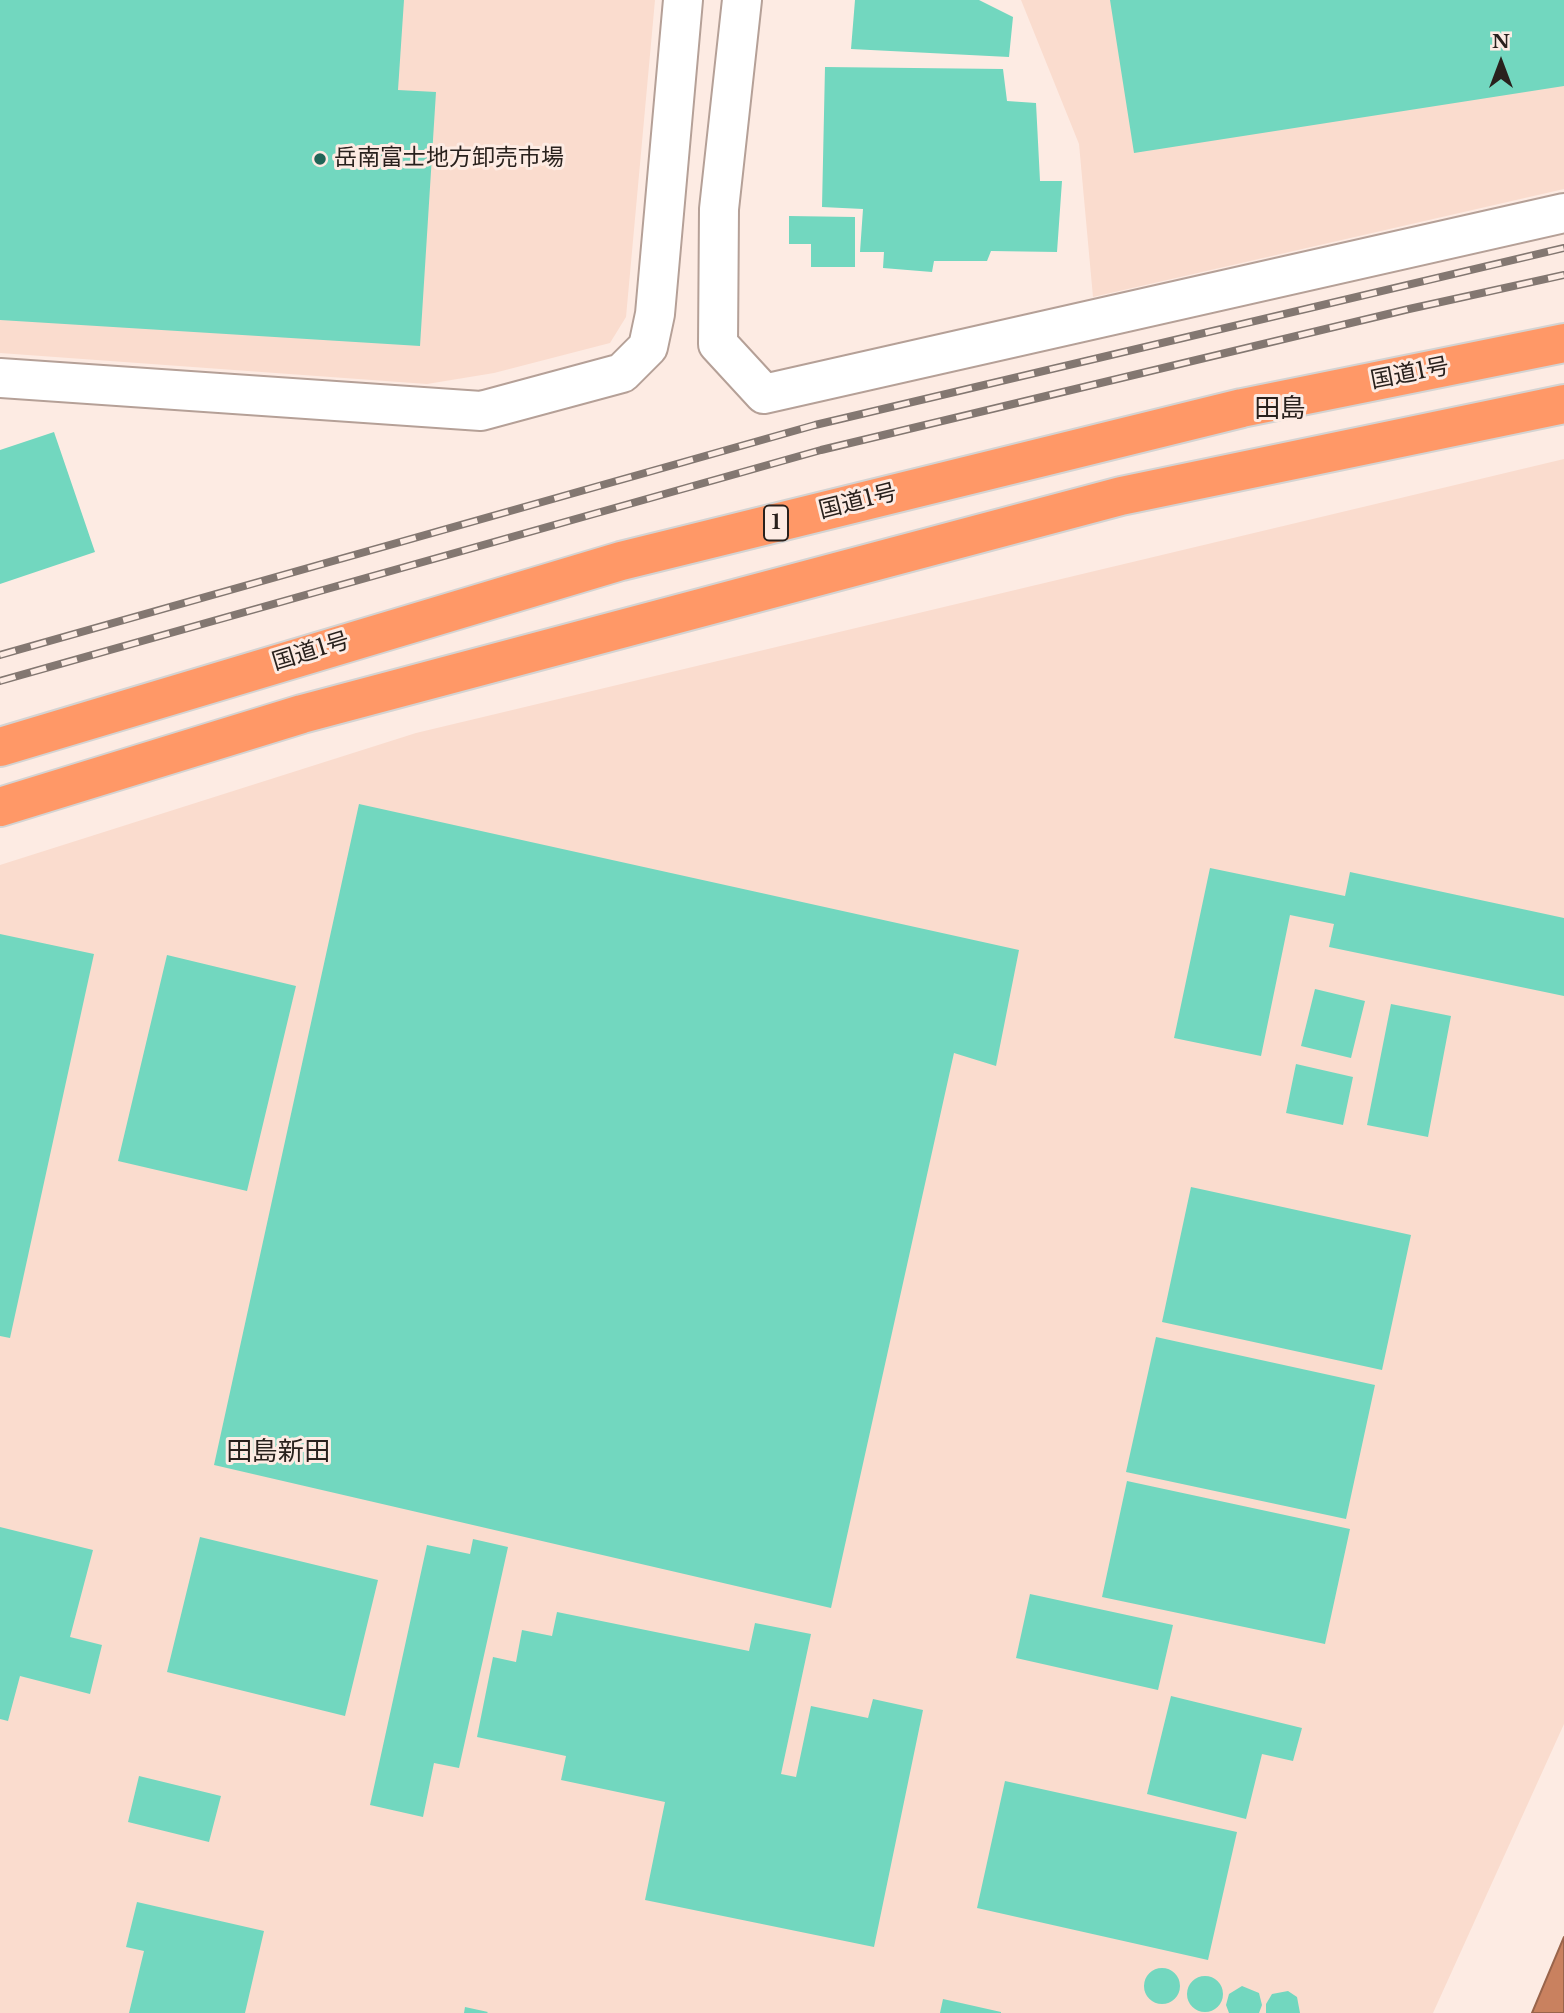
<!DOCTYPE html>
<meta charset="utf-8">
<style>
body{margin:0}
#map{position:relative;width:1564px;height:2013px;overflow:hidden;background:#fdebe3;font-family:"Libre Baskerville",serif}
canvas{display:block}
.north{position:absolute;left:1466px;top:28px;width:70px;height:70px;-webkit-text-stroke:5px #fdebe3;paint-order:stroke;rotate:0deg;font-size:19px;font-weight:700;line-height:28px;text-align:center;color:#29211d}
.north::after{content:'';display:block;margin:auto;width:24px;height:32px;background:#29211d;clip-path:polygon(50% 0,100% 100%,50% 72%,0 100%)}
</style>
<div id="map">
<canvas width="1564" height="2013"></canvas>
<div class="north">N</div>
</div>
<script>
const context = document.querySelector('canvas').getContext('2d');
context.lineJoin = 'round';
function fillPath(path, color) { context.fillStyle = color; context.fill(path, 'evenodd'); }
function strokePath(path, color, width, dash) { context.strokeStyle = color; context.lineWidth = width; context.lineCap = dash ? 'butt' : 'round'; context.setLineDash(dash || []); context.stroke(path); }
function write(font, color, halo, rows, align = 'center') {
  context.font = font + ' "Libre Baskerville","Noto Sans JP",serif'; context.lineWidth = 6; context.setLineDash([]); context.textBaseline = 'middle'; context.strokeStyle = halo; context.fillStyle = color; for (const [text, x, y, turn = 0] of rows) {
    context.save(); context.translate(x, y); context.rotate((+turn || 0) * Math.PI / 180); context.textAlign = isNaN(turn) ? turn : align; if (halo) context.strokeText(text, 0, 0); context.fillText(text, 0, 0); context.restore();
  }
}
fillPath(new Path2D(`
 M0,0H655L626,317L610,343L494,373L427,384L0,353Z
 M1021,0H1564V189L1093,297L1079,144Z
 M1564,459V1724L1433,2013H0V865L416,733Z`), '#fadcce');
const water = new Path2D(`
 M1564,1937V2013H1532Z`);
fillPath(water, '#c9815f');
strokePath(water, '#99644b', 2);
fillPath(new Path2D(`
 M0,0H404L398,90L436,92L420,346L0,320Z
 M855,0H979L1013,17L1009,57L851,49Z
 M1110,0H1564V86L1134,153Z
 M825,67L1003,69L1007,101L1036,103L1040,181H1062L1057,252L991,251L987,261H934L932,272L883,268L884,252H860L863,209L822,207Z
 M789,216L855,217V267H811V244H789Z
 M54,432L95,552L0,584V450Z
 M359,804L1019,950L996,1066L954,1053L831,1608L214,1465Z
 M1210,868L1345,896L1350,872L1564,918V996L1329,947L1334,924L1290,915L1261,1056L1174,1038Z
 M0,934L94,954L10,1338L0,1336Z
 M167,955L296,986L247,1191L118,1161Z
 M1315,989L1365,1001L1351,1058L1301,1046Z
 M1391,1004L1451,1016L1428,1137L1367,1125Z
 M1296,1064L1353,1077L1343,1125L1286,1113Z
 M1191,1187L1411,1235L1382,1370L1162,1322Z
 M1156,1337L1375,1385L1346,1519L1126,1472Z
 M1127,1481L1350,1529L1325,1644L1102,1597Z
 M0,1527L93,1550L70,1637L102,1645L90,1694L20,1676L8,1721L0,1719Z
 M200,1537L378,1580L345,1716L167,1672Z
 M473,1539L508,1547L459,1768L434,1763L423,1817L370,1805L427,1545L470,1554Z
 M1030,1594L1173,1625L1158,1690L1016,1658Z
 M557,1612L749,1651L755,1623L811,1634L781,1774L796,1777L811,1706L868,1718L873,1699L923,1710L874,1947L645,1900L665,1802L561,1780L566,1756L477,1737L493,1657L516,1662L522,1630L552,1636Z
 M1171,1696L1302,1728L1293,1761L1262,1754L1246,1819L1147,1794Z
 M139,1776L221,1796L209,1842L128,1822Z
 M1005,1781L1237,1832L1208,1960L977,1908Z
 M137,1902L264,1931L245,2013H129L144,1951L126,1947Z
 M1144 1986a18 18 0 1 1 36 0a18 18 0 1 1-36 0Z
 M1187 1994a18 18 0 1 1 36 0a18 18 0 1 1-36 0Z
 M1242,1986L1259,1993L1262,2005L1259,2013H1229L1226,2005L1229,1994Z
 M1288,1991L1297,1997L1300,2013H1266V2004L1272,1994Z
 M943,1999L1001,2012V2013H940Z
 M465,2007L488,2012L487,2013H464Z`), '#72d7bf');
const minor = new Path2D(`
 M742,0L719,209L718,344L764,394L1564,213
 M0,378L481,411L622,373L648,347L655,314L683,0`);
const highway = new Path2D(`
 M0,747L621,561L1242,408L1564,343
 M0,807L302,714L1121,496L1564,404`);
strokePath(minor, '#b5a097', 42);
strokePath(highway, '#d4d3d2', 42);
strokePath(minor, '#fff', 38);
strokePath(highway, '#ff9867', 38);
const rail = new Path2D(`
 M0,655L815,425L1564,248
 M0,681L821,450L1409,309L1564,275`);
strokePath(rail, '#837771', 8);
strokePath(rail, '#fdebe3', 5, [16]);
for (const [x, y, r, color] of [
 [320,159,7,"#216557"]
]) { const dot = new Path2D(); dot.arc(x, y, r, 0, 2 * Math.PI); context.fillStyle = color; context.fill(dot); strokePath(dot, '#fdebe3', 2.5); }
for (const [x, y, w] of [
 [776,523,24]
]) { const box = new Path2D(); box.roundRect(x - w / 2, y - 17.5, w, 35, 5); context.fillStyle = '#fdebe3'; context.fill(box); strokePath(box, '#29211d', 2); }
write('bold 21px', '#29211d', null, [
 ["1",776,523]
]);
write('23px', '#29211d', '#fdebe3', [
 ["岳南富士地方卸売市場",334,159]
], 'left');
write('23px', '#29211d', '#fdebe3', [
 ["国道1号",1410,374,-11],
 ["国道1号",858,502,-14],
 ["国道1号",311,652,-17]
]);
write('26px', '#29211d', '#fdebe3', [
 ["田島",1280,410],
 ["田島新田",278,1453]
]);
</script>
